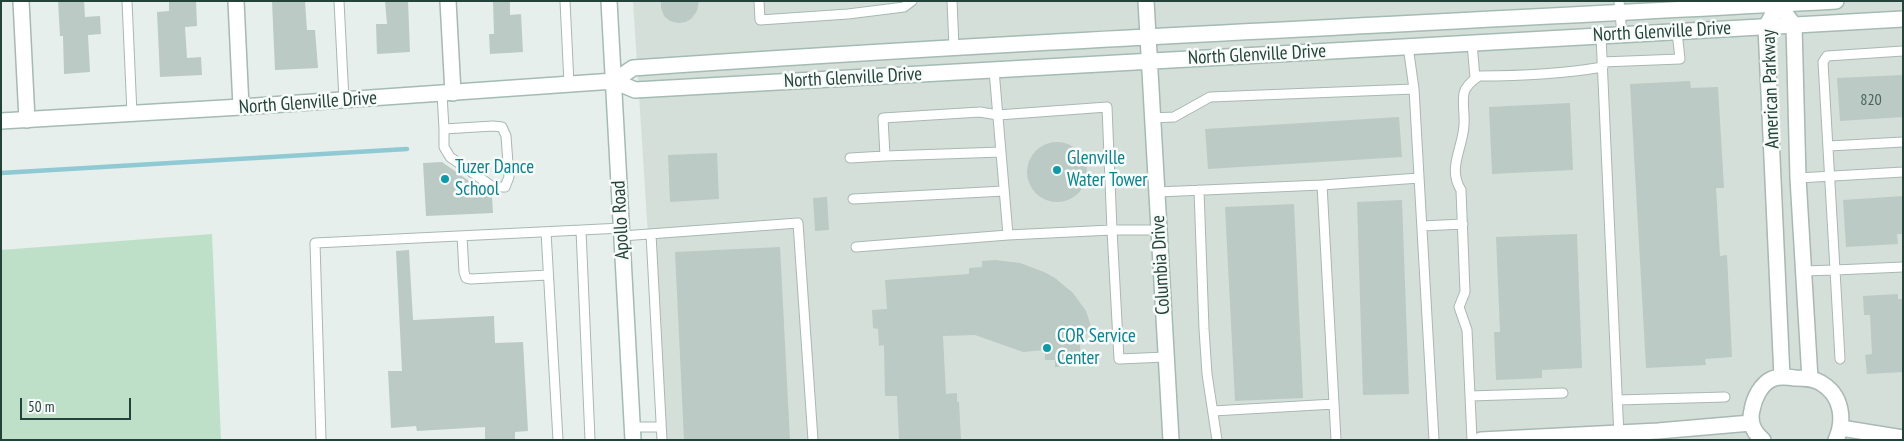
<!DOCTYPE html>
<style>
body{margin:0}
#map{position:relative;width:1904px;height:441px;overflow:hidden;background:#e6efeb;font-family:"PT Sans Narrow",sans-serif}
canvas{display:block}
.frame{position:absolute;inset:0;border:2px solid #24423a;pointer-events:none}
.scale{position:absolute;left:20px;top:398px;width:111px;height:22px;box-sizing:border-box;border:2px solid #24423a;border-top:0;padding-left:6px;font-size:15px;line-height:18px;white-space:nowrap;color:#24423a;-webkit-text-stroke:4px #f7fbf9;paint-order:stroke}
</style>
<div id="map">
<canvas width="1904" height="441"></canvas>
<div class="frame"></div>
<div class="scale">50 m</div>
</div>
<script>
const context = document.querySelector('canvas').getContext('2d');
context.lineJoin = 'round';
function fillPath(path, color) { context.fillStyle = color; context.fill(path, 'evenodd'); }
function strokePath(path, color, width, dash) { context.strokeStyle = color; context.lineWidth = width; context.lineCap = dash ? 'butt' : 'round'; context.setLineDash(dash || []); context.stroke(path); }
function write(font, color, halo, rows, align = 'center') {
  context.font = font + ' "PT Sans Narrow",sans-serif'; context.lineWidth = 5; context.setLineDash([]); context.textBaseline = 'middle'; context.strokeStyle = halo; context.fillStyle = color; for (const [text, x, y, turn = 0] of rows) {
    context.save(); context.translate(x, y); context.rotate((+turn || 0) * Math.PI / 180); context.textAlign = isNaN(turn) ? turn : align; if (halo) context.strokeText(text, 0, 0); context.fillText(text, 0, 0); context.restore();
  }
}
fillPath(new Path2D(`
 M633,1H1903V440H661Z`), '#d4dfda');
fillPath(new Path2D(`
 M212,234L221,440H1V250Z`), '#bfe0c8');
strokePath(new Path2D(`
 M1,173L407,149`), '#8ec9d4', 4.5);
fillPath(new Path2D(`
 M58,1H84L85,17L100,16L101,34L88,35L90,72L64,74L63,36H60Z
 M169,1H196L197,26L185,27L187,58L201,57L202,75L160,77L157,12L169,11Z
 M272,1H305L307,30H315L318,68L275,70Z
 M385,1H408L410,52L377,54L376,24H387Z
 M493,1H510V15L521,14L523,52L490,54L489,34H494Z
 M661,1H699L697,11L692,18L686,22L678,23L670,21L664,16L661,8Z
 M1902,75L1903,117L1840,121L1837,78Z
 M1690,81L1691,88L1718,87L1724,188H1716L1720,256L1727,255L1732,357L1705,359L1706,365L1646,368L1630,84Z
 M1570,103L1573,170L1492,174L1489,107Z
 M1399,117L1402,157L1208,169L1205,129Z
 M1027 172a30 30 0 1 1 60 0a30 30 0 1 1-60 0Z
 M717,153L719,199L670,202L668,155Z
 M442,162L492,197L493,213L426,216L423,163Z
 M1903,196V234H1897L1898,244L1846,247L1843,200Z
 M827,197L829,230L815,231L813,198Z
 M1402,200L1409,394L1363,395L1357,202Z
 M1294,204L1303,398L1235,401L1225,207Z
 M1577,234L1582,368L1542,370V378L1496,380L1494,332H1500L1496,237Z
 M780,247L790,440H684L675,252Z
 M409,250L413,320L494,316L495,343L523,342L528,431L515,432V440H485V427L417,431L416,426L391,428L388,371H402L396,251Z
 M995,260L1020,263L1044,272L1055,278L1073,293L1086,311L1093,332H1079L1081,359L1074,358V366L1055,367V360H1045V350L1023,352L975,335L943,336L946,394L957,393V402H959L961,440H899L897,396H885L884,345L879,346L878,329L873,328L872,310L887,309L885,280L969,274V268L982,267V261Z
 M1898,294V299H1903V372L1867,374L1865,355L1872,354L1870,315H1864L1863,296Z`), '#bbcac4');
const lane = new Path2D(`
 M127,1L132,114
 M339,1L344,100
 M565,1L569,84
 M759,1L760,20L848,14L904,7L912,1
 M952,1L954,47
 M1619,1L1622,35
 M1601,36L1619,437
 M1472,43L1475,78
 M1602,62L1680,59L1677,32
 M1414,89L1434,440
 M442,94L444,129
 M1153,118L1174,117L1210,97L1414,89L1408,46
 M493,126L502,127L506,136L509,177L505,187H493L450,157L444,147V129Z
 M1829,146L1903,142
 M885,156L1001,152
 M850,158L885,156L883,118L980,112L998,115L1107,107L1112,230H1159
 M1798,178L1903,172
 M1322,185L1419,178
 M1199,190L1204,329L1207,374L1217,440
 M1157,192L1322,185L1336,440
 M853,199L1004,191
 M1422,226L1463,224
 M581,230L590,440
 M546,232L558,440
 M651,234L662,440
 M1008,235L1112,230L1119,359L1166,357
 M462,236L464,272L466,278L471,279L548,275
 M622,236L798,223L813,440
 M856,247L1008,235L994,70
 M1803,271L1835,270L1823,62L1827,56L1903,51
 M1840,359L1835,270L1903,267
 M1470,396L1563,393
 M1617,400L1725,397
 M1213,411L1334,404
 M632,427H661
 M321,440L315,243L622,228
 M1472,440L1467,330L1459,307L1465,292L1461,190C1447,168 1463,148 1464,125C1465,115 1462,103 1464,93C1466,85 1473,80 1479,76C1521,76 1561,74 1603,67`);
const street = new Path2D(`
 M21,1L27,120
 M236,1L241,107
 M448,1L453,93
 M1782,377L1766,27L1778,4L1794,25L1798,178L1810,379
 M1841,428L1903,438
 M1481,440L1658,431L1751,423
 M1763,440C1753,432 1749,422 1752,410C1754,398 1761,384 1772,379C1779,376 1788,377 1795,378C1804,378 1813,378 1821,383C1842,395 1845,420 1836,440`);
const secondary = new Path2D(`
 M609,1L633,440
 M1146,1L1171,440
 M614,81L633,68C1034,40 1435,23 1836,1
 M1,121L241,107L614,81L635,90L1903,19`);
strokePath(lane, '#a8b8b2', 11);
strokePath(street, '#a8b8b2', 18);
strokePath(secondary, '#a4bbb3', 18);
strokePath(lane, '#fff', 9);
strokePath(street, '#fff', 15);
strokePath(secondary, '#fff', 15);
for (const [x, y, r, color] of [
 [1057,170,5,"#0f9aa8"],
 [445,179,5,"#0f9aa8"],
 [1047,348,5,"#0f9aa8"]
]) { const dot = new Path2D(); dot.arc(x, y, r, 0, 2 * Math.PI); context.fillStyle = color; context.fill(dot); strokePath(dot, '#f7fbf9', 2); }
write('16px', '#4a645c', null, [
 ["820",1871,100]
]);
write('19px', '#24423a', '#f7fbf9', [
 ["North Glenville Drive",1662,32,-3],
 ["North Glenville Drive",1257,55,-3],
 ["North Glenville Drive",853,78,-3],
 ["American Parkway",1771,89,-92],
 ["North Glenville Drive",308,103,-4],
 ["Apollo Road",621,220,-93],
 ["Columbia Drive",1161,265,-93]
]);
write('19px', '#0d838f', '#f7fbf9', [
 ["Glenville",1067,159],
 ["Water Tower",1067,181],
 ["Tuzer Dance",455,168],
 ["School",455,190],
 ["COR Service",1057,337],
 ["Center",1057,359]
], 'left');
</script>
